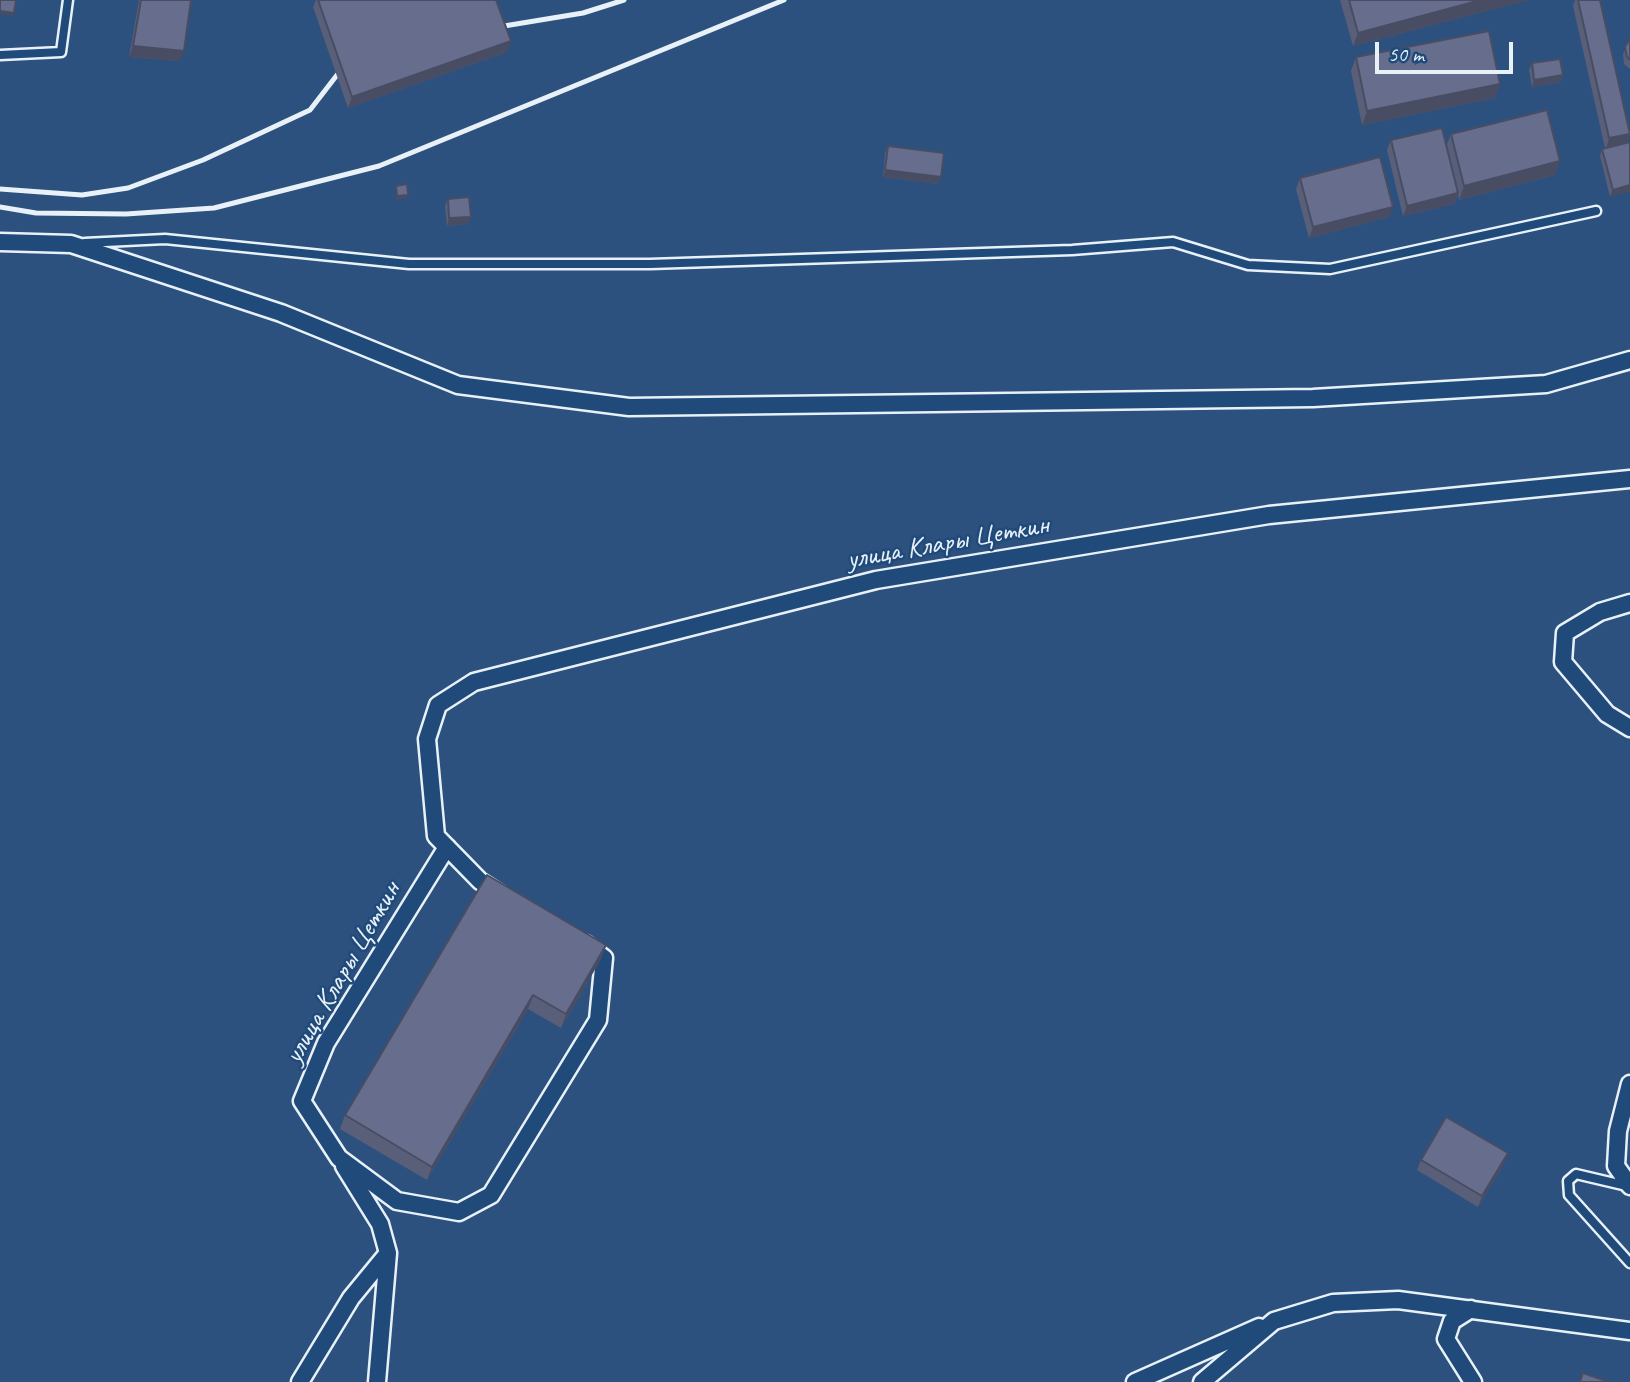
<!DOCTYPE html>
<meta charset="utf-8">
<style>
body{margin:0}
#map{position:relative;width:1630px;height:1382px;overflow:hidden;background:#2d517e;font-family:Caveat,sans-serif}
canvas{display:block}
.scale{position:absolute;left:1375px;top:42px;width:138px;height:32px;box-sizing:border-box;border:4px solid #e8f1f8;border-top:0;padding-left:9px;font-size:21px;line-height:24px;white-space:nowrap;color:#e8f1f8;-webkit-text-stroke:5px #1f4a7a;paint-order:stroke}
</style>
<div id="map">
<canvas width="1630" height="1382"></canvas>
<div class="scale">50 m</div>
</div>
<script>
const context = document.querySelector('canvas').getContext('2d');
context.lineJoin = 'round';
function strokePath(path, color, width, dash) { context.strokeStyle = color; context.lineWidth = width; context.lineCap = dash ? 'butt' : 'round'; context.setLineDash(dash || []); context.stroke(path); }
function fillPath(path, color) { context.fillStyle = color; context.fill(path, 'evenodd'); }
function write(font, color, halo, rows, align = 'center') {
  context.font = font + ' Caveat,sans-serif'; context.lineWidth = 5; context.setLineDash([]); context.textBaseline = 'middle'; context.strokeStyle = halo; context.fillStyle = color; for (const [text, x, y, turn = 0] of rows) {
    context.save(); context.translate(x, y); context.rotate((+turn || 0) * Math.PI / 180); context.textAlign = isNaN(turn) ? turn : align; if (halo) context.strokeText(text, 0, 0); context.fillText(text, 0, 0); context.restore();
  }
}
const service = new Path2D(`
 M0,55L61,52L68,0
 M85,243L165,239L409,264H650L1072,250L1173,242L1248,265L1330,269L1596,211
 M1627,1186L1576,1174L1568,1181L1569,1195L1630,1263`);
const minor = new Path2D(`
 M0,242L71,244L281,313L458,385L629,407L1313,398L1546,384L1630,360
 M1630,603L1600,612L1565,633L1563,662L1607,714L1630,728
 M447,847L326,1043L302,1101L339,1158L397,1201L459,1212L491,1195L598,1020L604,958L586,944
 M500,894L480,881L436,836L427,739L438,705L474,682L876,580L1269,515L1630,479
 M1630,1084L1618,1131L1616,1166L1630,1186
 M1471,1309L1452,1321L1446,1339L1473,1382
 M300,1382L351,1298L388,1253L380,1224L344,1166
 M377,1382L388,1253
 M1135,1382L1259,1327
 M1202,1382L1274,1321L1333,1303L1398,1300L1630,1331`);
strokePath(service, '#e8f1f8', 13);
strokePath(minor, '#e8f1f8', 21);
strokePath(service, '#1f4a7a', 8);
strokePath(minor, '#1f4a7a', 16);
strokePath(new Path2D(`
 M498,27L583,13L624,0
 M0,189L82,195L128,188L203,160L310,110L337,75
 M0,207L36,213L126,214L214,208L379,166L784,0`), '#e8f1f8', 5);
fillPath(new Path2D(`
 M139,0H191L180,61L129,57Z
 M316,0H496L507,52L348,108L313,7Z
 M1340,0H1528L1353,46Z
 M1575,0H1600L1630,132L1627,143L1630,142L1610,197L1600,156L1602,149L1605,148L1573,6Z
 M1630,39V69L1624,64L1623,54Z
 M1356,57L1495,98L1362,125L1351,71Z
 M1532,63L1563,75L1560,82L1532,87L1529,70Z
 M1451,134L1555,175L1459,200L1458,194L1454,204L1403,216L1387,150L1391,140L1446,147Z
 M888,146L941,177L938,184L883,177L885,153Z
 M1300,178L1389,217L1309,238L1296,189Z
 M448,199L468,224L447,226L445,206Z
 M606,945L601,959L561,1028L528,1009L427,1180L340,1129L345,1115Z
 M1421,1160L1504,1164L1478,1207L1417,1170Z`), '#595f79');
fillPath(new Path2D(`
 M1481,0H1528L1353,46L1358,33Z
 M0,11L14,13L13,16L0,14Z
 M511,41L507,52L348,108L352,97Z
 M133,46L184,51L180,61L129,57Z
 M1563,75L1560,82L1532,87L1534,80Z
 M1500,84L1495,98L1362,125L1367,111Z
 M1630,134L1626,144L1606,149L1609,138Z
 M1560,161L1555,175L1459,200L1464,186Z
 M885,170L941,177L938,184L883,177Z
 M1630,185V192L1610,197L1613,190Z
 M1458,193L1454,204L1403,216L1407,206Z
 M408,195L407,198L396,200L397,196Z
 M1393,207L1389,217L1309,238L1313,227Z
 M471,217L468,224L447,226L449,218Z
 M606,945L601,959L561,1028L566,1014Z
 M533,995L528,1009L427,1180L432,1167Z
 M1508,1153L1504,1164L1478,1207L1482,1196Z`), '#484d63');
const building = new Path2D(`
 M0,0H16L14,13L0,11Z
 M141,0H191L184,51L133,46Z
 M318,0H496L511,41L352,97Z
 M1349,0H1481L1358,33Z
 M1578,0H1600L1630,134L1609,138Z
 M1489,31L1500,84L1367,111L1356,57Z
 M1630,39V60L1627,57L1625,47Z
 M1560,59L1563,75L1534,80L1532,63Z
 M1547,110L1560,161L1464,186L1451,134Z
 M1442,128L1458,193L1407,206L1391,140Z
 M1630,142V185L1613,190L1602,149Z
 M888,146L944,153L941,177L885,170Z
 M1380,157L1393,207L1313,227L1300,178Z
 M407,184L408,195L397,196L396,186Z
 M469,197L471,217L449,218L448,199Z
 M487,875L606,945L566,1014L533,995L432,1167L345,1115Z
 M1446,1117L1508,1153L1482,1196L1421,1160Z
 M1583,1373L1609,1382H1580Z`);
fillPath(building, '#676e8d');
strokePath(building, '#484d63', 2);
write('28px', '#e8f1f8', '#1f4a7a', [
 ["улица Клары Цеткин",948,543,-10],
 ["улица Клары Цеткин",343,973,-60]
]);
</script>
